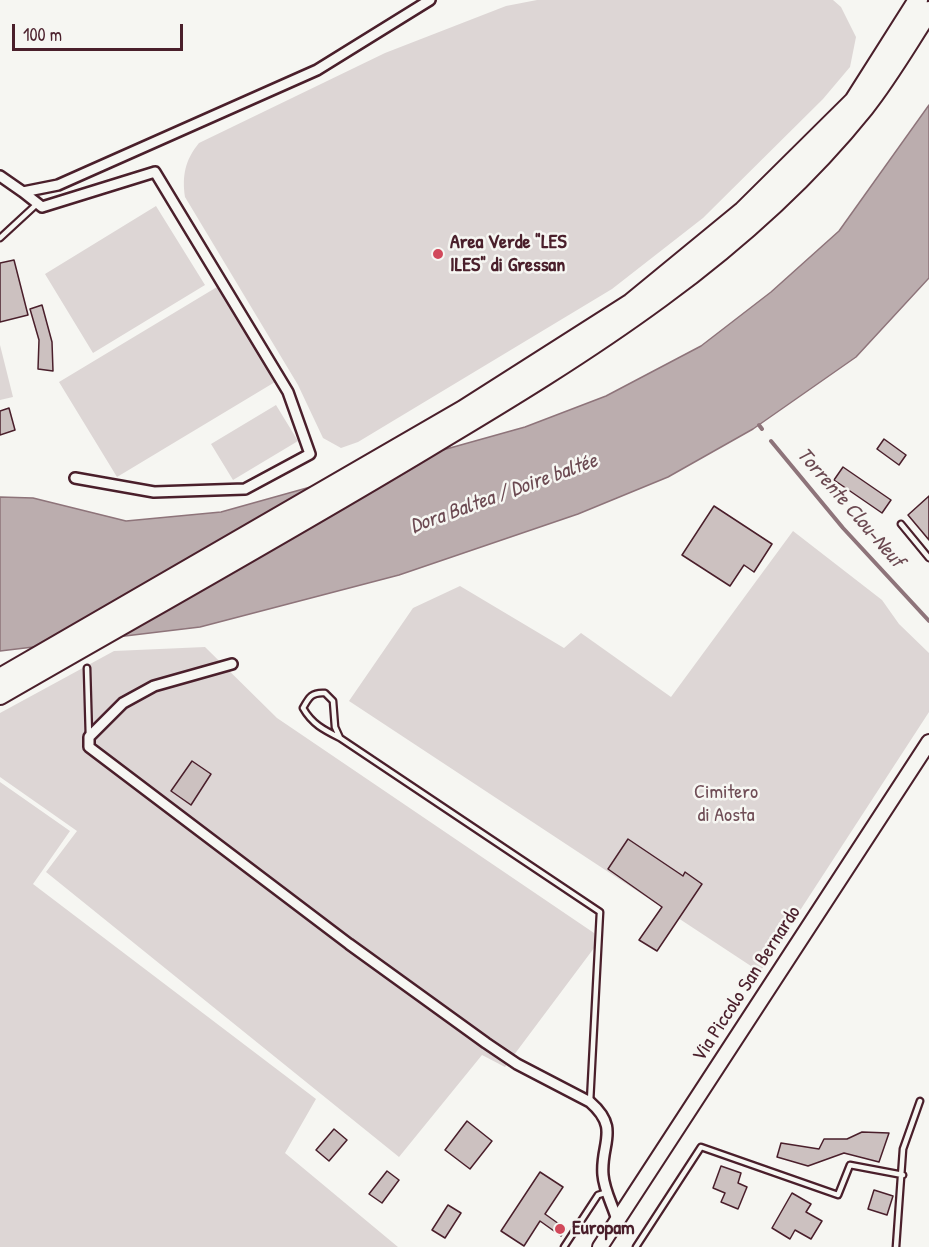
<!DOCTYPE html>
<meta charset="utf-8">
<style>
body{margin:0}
#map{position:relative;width:929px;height:1247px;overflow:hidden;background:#f6f6f2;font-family:"Patrick Hand",sans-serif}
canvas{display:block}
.scale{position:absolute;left:12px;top:24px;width:171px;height:27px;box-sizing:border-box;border:3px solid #4a1f2b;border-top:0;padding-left:8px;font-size:18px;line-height:21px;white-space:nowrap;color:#4a1f2b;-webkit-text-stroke:4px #f6f6f2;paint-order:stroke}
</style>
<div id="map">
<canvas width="929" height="1247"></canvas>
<div class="scale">100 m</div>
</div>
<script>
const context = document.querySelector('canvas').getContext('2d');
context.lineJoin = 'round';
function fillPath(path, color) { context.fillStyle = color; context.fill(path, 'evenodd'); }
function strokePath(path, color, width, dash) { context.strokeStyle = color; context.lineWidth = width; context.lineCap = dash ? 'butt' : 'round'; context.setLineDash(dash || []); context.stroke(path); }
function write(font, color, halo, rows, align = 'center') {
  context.font = font + ' "Patrick Hand",sans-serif'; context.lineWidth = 5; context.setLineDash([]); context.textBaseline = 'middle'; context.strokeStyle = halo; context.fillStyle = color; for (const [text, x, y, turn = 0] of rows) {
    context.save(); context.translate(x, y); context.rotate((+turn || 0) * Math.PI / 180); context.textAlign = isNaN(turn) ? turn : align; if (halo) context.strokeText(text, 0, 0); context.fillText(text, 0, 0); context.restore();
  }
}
fillPath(new Path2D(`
 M537,0H833L841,7L856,37L850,67L823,99L703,218L612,289L358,442L341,448L323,438L298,385L185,197C182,176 185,160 199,143L385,53L506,6Z
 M156,206L205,285L93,353L45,274Z
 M217,287L275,382L117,477L59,382Z
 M0,345L13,397L0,400Z
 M276,405L298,441L233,480L211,444Z
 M793,531L882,600L899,624L929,653V712L760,972L349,701L413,608L460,586L564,648L581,633L671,697Z
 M205,647L277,718L594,933V948L505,1067L482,1055L399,1157L46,872L77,831L0,777V713L114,651Z
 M0,782L70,831L33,884L316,1099L285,1153L398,1247H0Z`), '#ddd6d5');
const water = new Path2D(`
 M929,105V278L856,357L753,429L668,477L578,514L399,575L200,627L0,651V497L33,498L126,521L221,512L525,427L606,396L701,346L771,292L839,231Z`);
fillPath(water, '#bbadae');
strokePath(water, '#8e747a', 1.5);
strokePath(new Path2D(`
 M759,425L762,429
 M771,441L843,528L929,621`), '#8e747a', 4);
const building = new Path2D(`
 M14,260L28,315L0,322V263Z
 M42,305L52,342L53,371L38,369L39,340L30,309Z
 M9,408L15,430L0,435V411Z
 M884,439L906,455L899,465L877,449Z
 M843,467L891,500L882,513L834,480Z
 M929,496V540L908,515Z
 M714,506L772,544L754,572L744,565L730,586L682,555Z
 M192,761L211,774L191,805L171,791Z
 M628,839L683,876L685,872L702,884L657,951L639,940L662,907L608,869Z
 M467,1121L492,1141L470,1169L445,1150Z
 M334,1129L347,1140L329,1161L316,1150Z
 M862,1132L889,1133L879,1162L844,1153L808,1166L777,1157L781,1143L819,1149L824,1139H847Z
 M721,1166L741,1173L738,1183L747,1187L738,1209L721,1202L725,1193L713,1188Z
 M387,1171L399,1180L382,1203L369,1194Z
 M540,1172L563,1187L545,1214L566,1229L561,1236L540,1221L524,1246L501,1231Z
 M874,1190L893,1196L887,1215L868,1209Z
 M792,1193L811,1204L806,1212L822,1221L811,1239L795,1230L790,1239L772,1228Z
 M448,1205L461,1213L445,1238L432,1230Z`);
fillPath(building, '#ccc1c0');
strokePath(building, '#4a1f2b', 1.5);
const lane = new Path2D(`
 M0,238L38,203
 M901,524L929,558
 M87,668L89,737
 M340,738L335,727L333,701L325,693C312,692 309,697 303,708C312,724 324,730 340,738L600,912L590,1102
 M564,1247L598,1195L608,1192
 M636,1247L701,1147L838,1195L850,1165L903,1175
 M896,1247L903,1149L920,1101`);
const street = new Path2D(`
 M0,176L23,192L58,185L317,70L430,0
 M23,192L42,207L155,172L288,392L310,454L245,489L154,492L75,478
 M232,664L154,686L123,703L89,737V747L349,944L486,1043L517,1064L590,1102C621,1129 600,1144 603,1175C604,1190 613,1206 617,1220`);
const secondary = new Path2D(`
 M600,1247L929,742`);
const highway = new Path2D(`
 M0,678L463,410L631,303L743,211L854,101L918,0
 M0,695C142,613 286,533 427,448C585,354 747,254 864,108C888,78 908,43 929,11`);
strokePath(lane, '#4a1f2b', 9);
strokePath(street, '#4a1f2b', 14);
strokePath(secondary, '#4a1f2b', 18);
strokePath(highway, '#4a1f2b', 22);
strokePath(lane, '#f6f6f2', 4.5);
strokePath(street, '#f6f6f2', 9);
strokePath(secondary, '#f6f6f2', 14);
strokePath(highway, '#f6f6f2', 18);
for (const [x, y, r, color] of [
 [438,254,6,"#d1495b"],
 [560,1229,6,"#d1495b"]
]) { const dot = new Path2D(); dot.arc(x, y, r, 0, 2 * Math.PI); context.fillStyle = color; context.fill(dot); strokePath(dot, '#f6f6f2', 2); }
write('bold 20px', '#4a1f2b', '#f6f6f2', [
 ["Area Verde \"LES",450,243],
 ["ILES\" di Gressan",450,266],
 ["Europam",572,1229]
], 'left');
write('20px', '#6f4d56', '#f6f6f2', [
 ["Cimitero",726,793],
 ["di Aosta",726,816]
]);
write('20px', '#4a1f2b', '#f6f6f2', [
 ["Via Piccolo San Bernardo",747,984,-57]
]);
write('italic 21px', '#6c4a52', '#f6f6f2', [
 ["Dora Baltea / Doire baltée",504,494,-20],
 ["Torrente Clou-Neuf",850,508,49]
]);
</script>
